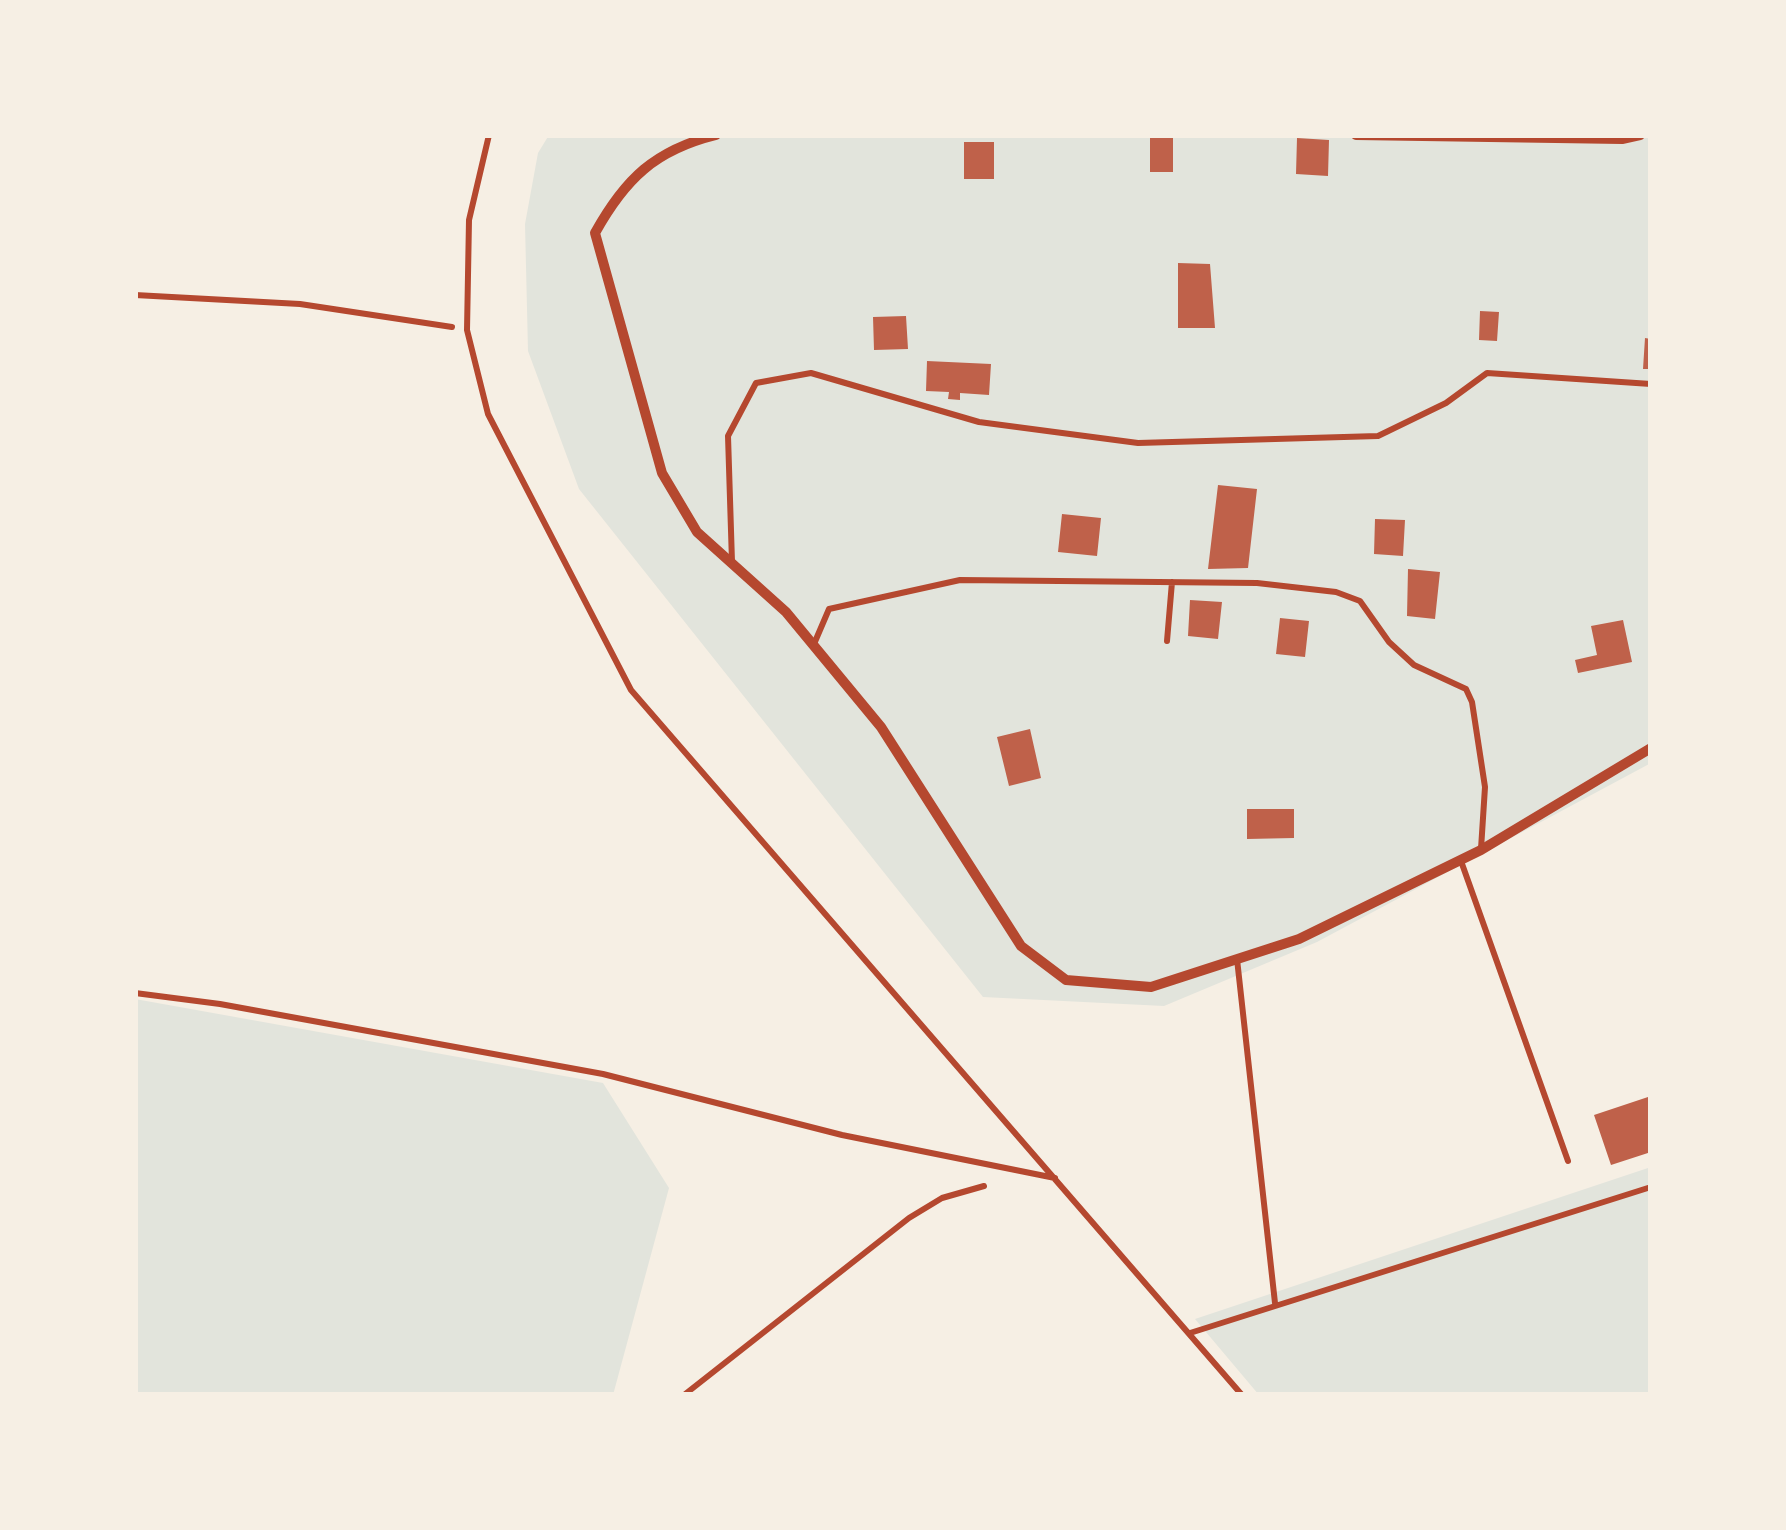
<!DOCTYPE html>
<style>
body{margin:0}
#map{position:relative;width:1786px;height:1530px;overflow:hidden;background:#f6efe4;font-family:"Roboto Serif",serif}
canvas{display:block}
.frame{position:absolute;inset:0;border:138px solid #f6efe4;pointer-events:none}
</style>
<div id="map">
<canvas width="1786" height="1530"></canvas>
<div class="frame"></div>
</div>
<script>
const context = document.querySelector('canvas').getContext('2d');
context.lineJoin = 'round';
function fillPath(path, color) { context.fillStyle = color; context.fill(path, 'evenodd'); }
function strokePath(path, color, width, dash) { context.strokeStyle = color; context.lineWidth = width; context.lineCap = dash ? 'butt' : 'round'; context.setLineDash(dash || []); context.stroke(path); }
fillPath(new Path2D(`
 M549,135H1651V763L1317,942L1164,1006L983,997L579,489L528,351L525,224L538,153Z
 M135,999L603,1083L669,1188L613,1395H135Z
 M1651,1167V1395H1259L1195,1319Z`), '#e2e4dc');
fillPath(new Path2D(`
 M1150,136H1173V172H1150Z
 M1297,138L1329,140L1328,176L1296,174Z
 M964,142H994V179H964Z
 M1178,263L1210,264L1215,328H1178Z
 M1480,311L1499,312L1497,341L1479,340Z
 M906,316L908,349L874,350L873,317Z
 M1645,338L1651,339V369H1643Z
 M927,361L991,364L989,395L960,393V400L948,399L949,392L926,391Z
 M1218,485L1257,489L1248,568L1208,569Z
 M1062,514L1101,518L1097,556L1058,552Z
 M1375,519L1405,520L1403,556L1374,554Z
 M1408,569L1440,572L1435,619L1407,616Z
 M1190,600L1222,602L1218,639L1188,636Z
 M1280,618L1309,621L1305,657L1276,654Z
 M1623,620L1632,662L1578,673L1575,660L1597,655L1591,626Z
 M1030,729L1041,778L1009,786L997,737Z
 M1247,809H1294V838L1247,839Z
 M1651,1096V1152L1611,1165L1594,1115Z`), '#bf614a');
strokePath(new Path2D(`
 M135,295L300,304L452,327
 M684,1395L909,1218L942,1198L984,1186`), '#b5482f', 6);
strokePath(new Path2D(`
 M489,135L469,220L467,330L488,414L631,690L1242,1395
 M732,562L728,436L756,383L811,373L979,422L1138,443L1378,436L1446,403L1487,373L1651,384
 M1167,641L1172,582
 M814,644L829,609L960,580L1257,583L1336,592L1360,601L1389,642L1414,665L1466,689L1472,702L1485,787L1481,849
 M1461,861L1568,1161
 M1237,959L1275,1303
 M135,993L220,1004L603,1074L842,1135L1055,1178
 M1190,1333L1651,1187`), '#b5482f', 6);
strokePath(new Path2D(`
 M716,135C655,150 625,179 595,233L662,473L697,532L786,612L881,727L1021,946L1066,980L1151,987L1299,939L1481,850L1651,748
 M1356,135L1622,139L1640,135`), '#b5482f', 10);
</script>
